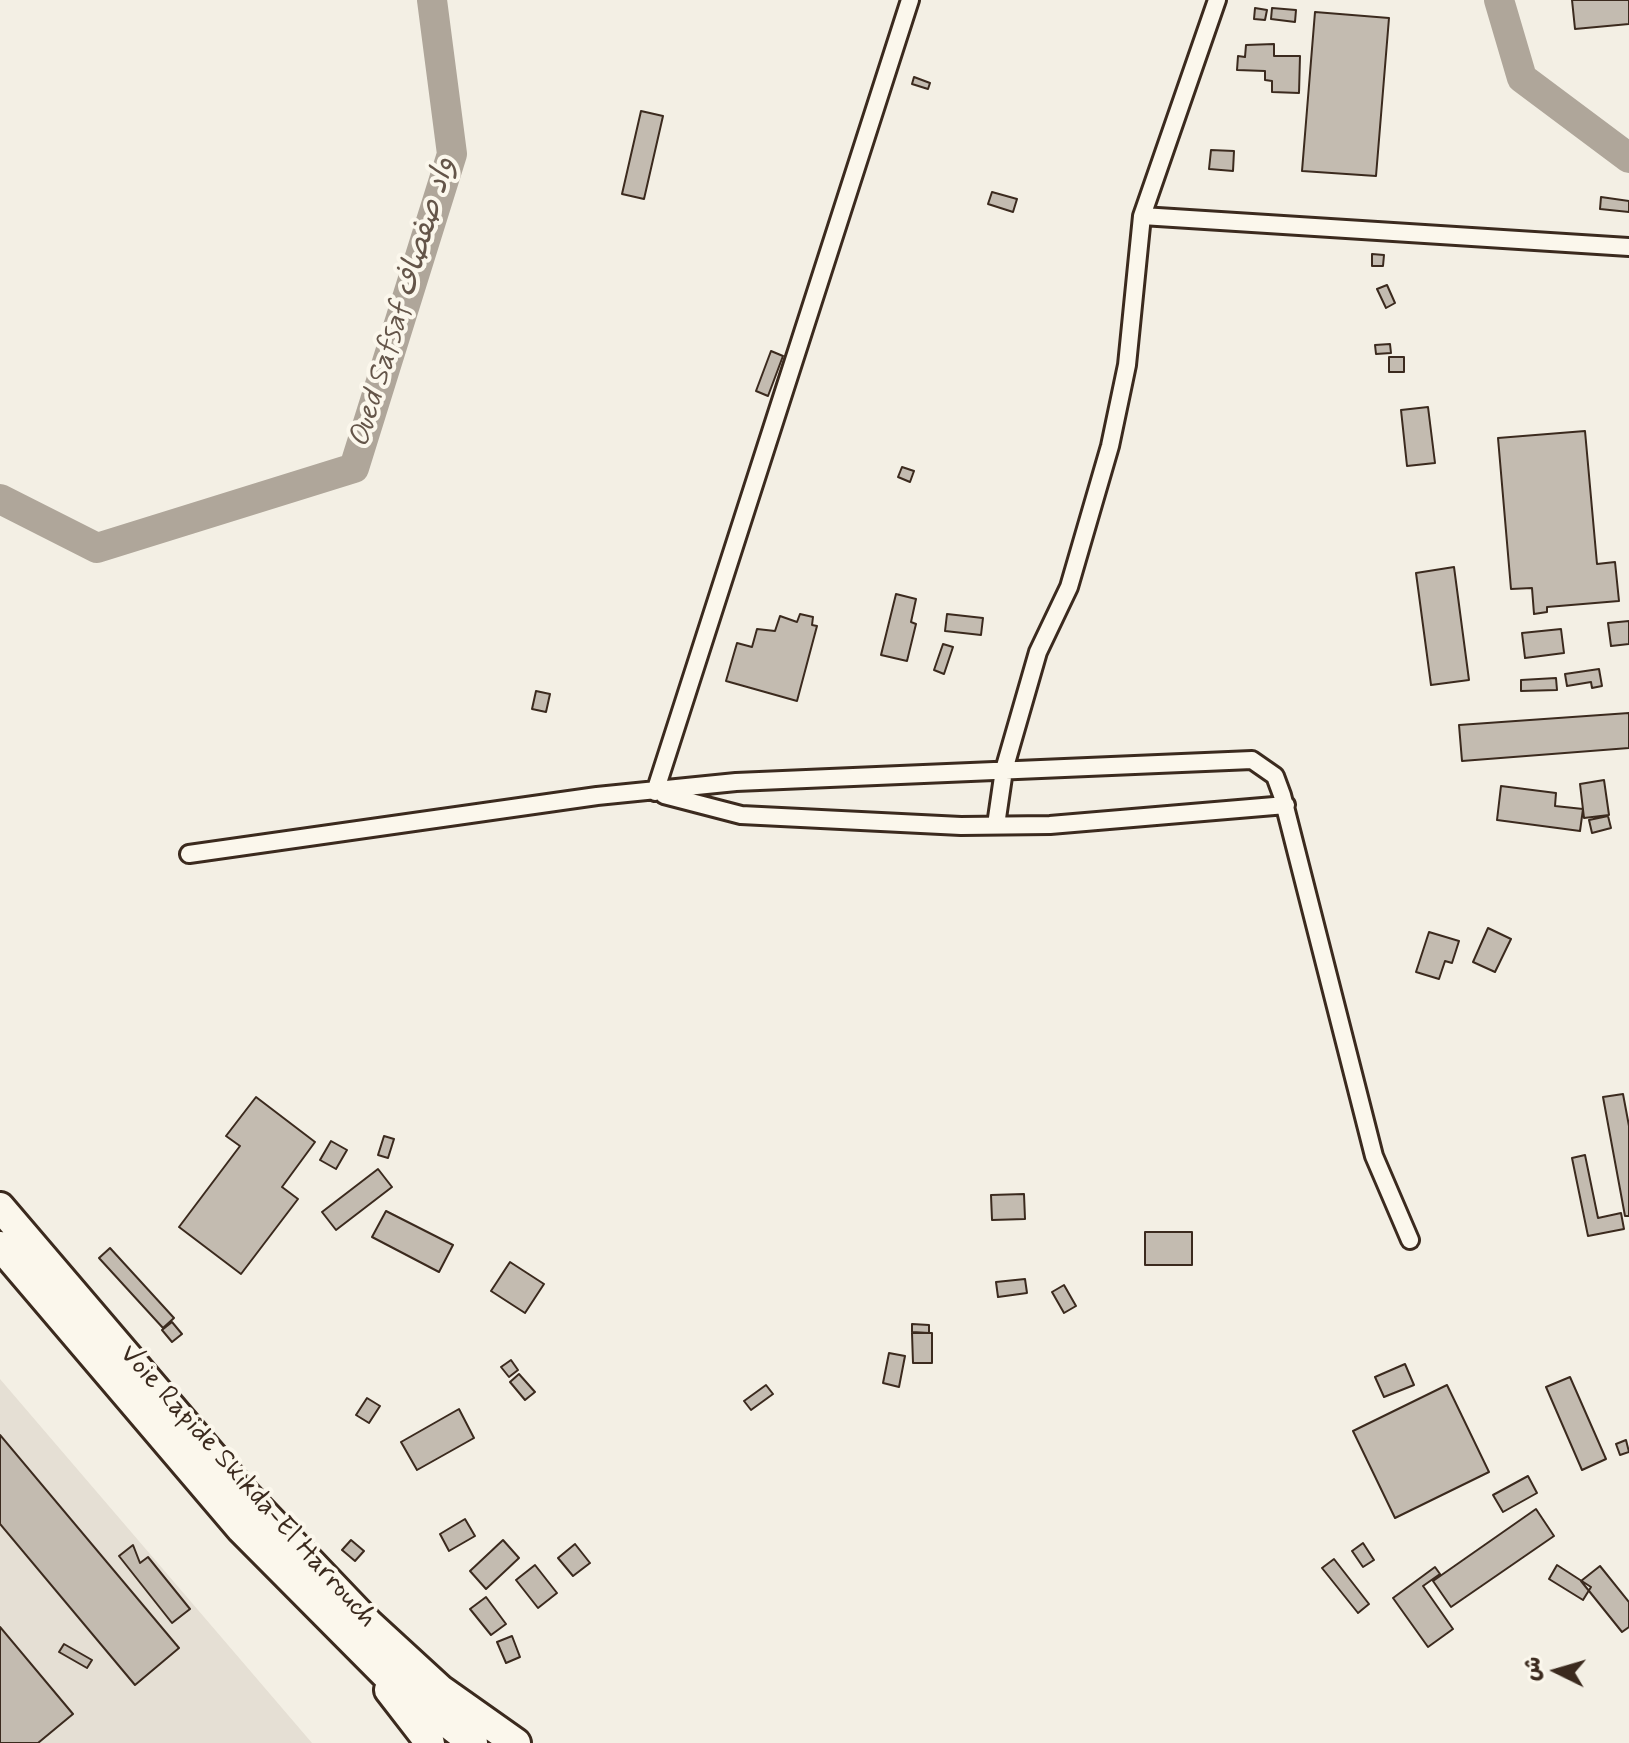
<!DOCTYPE html>
<meta charset="utf-8">
<style>
body{margin:0}
#map{position:relative;width:1629px;height:1743px;overflow:hidden;background:#f3efe4;font-family:Mynerve,"Playpen Sans Arabic",sans-serif}
canvas{display:block}
.north{position:absolute;left:1517px;top:1631px;width:80px;height:80px;-webkit-text-stroke:6px #fbf7ec;paint-order:stroke;rotate:275deg;font-size:22px;font-weight:700;line-height:32px;text-align:center;color:#3b2a1e}
.north::after{content:'';display:block;margin:auto;width:28px;height:36px;background:#3b2a1e;clip-path:polygon(50% 0,100% 100%,50% 72%,0 100%)}
</style>
<div id="map">
<canvas width="1629" height="1743"></canvas>
<div class="north">ش</div>
</div>
<script>
const context = document.querySelector('canvas').getContext('2d');
context.lineJoin = 'round';
function fillPath(path, color) { context.fillStyle = color; context.fill(path, 'evenodd'); }
function strokePath(path, color, width, dash) { context.strokeStyle = color; context.lineWidth = width; context.lineCap = dash ? 'butt' : 'round'; context.setLineDash(dash || []); context.stroke(path); }
function write(font, color, halo, rows, align = 'center') {
  context.font = font + ' Mynerve,"Playpen Sans Arabic",sans-serif'; context.lineWidth = 8; context.setLineDash([]); context.textBaseline = 'middle'; context.strokeStyle = halo; context.fillStyle = color; for (const [text, x, y, turn = 0] of rows) {
    context.save(); context.translate(x, y); context.rotate((+turn || 0) * Math.PI / 180); context.textAlign = isNaN(turn) ? turn : align; if (halo) context.strokeText(text, 0, 0); context.fillText(text, 0, 0); context.restore();
  }
}
fillPath(new Path2D(`
 M0,1379L312,1743H0Z`), '#e5dfd4');
strokePath(new Path2D(`
 M1499,0L1522,78L1629,158
 M0,499L97,548L354,468L452,154L432,0`), '#afa69a', 30);
const building = new Path2D(`
 M1572,0H1629V24L1575,29Z
 M1255,8L1267,10L1265,20L1254,19Z
 M1272,8L1296,10L1295,22L1271,19Z
 M1315,12L1389,18L1376,176L1302,171Z
 M1274,44V56H1300L1299,93L1272,92V81L1265,80V71L1237,70L1238,56L1245,57L1246,45Z
 M914,77L930,83L928,89L912,84Z
 M641,111L663,116L644,199L622,194Z
 M1211,150L1234,151L1233,171L1209,169Z
 M992,192L1017,199L1013,212L988,204Z
 M1601,197L1629,201V212L1600,209Z
 M1372,254L1384,255L1383,266H1372Z
 M1387,285L1395,303L1386,308L1377,289Z
 M1390,344L1391,353L1376,354L1375,345Z
 M771,351L783,356L768,396L756,391Z
 M1389,357H1404V372H1389Z
 M1428,407L1435,463L1407,466L1401,410Z
 M1585,431L1597,564L1615,562L1619,601L1547,607V612L1534,614L1532,588L1511,589L1498,438Z
 M902,467L914,471L910,482L898,477Z
 M1454,567L1469,680L1431,685L1416,573Z
 M896,594L916,599L911,622L916,624L907,661L881,655Z
 M800,614L813,617L812,625L817,626L797,701L726,681L737,643L752,647L757,629L775,631L780,616L797,622Z
 M947,614L983,618L981,635L945,631Z
 M1629,621V644L1611,646L1608,623Z
 M1561,629L1564,653L1525,658L1522,633Z
 M943,644L953,647L944,674L934,670Z
 M1599,669L1602,686L1592,688L1591,682L1567,686L1565,674Z
 M1556,678L1557,690L1521,691V680Z
 M536,691L550,694L546,712L532,709Z
 M1629,713V748L1462,761L1459,725Z
 M1604,780L1609,815L1584,818L1580,784Z
 M1501,786L1556,793L1555,806L1583,809L1580,831L1497,820Z
 M1608,816L1611,828L1592,833L1589,820Z
 M1488,928L1511,939L1495,972L1473,962Z
 M1429,932L1459,941L1452,963L1445,961L1439,979L1416,972Z
 M1623,1094L1629,1126V1216H1625L1603,1097Z
 M256,1097L315,1142L282,1187L298,1199L241,1274L179,1227L240,1146L226,1136Z
 M384,1136L394,1139L388,1158L378,1155Z
 M331,1141L347,1150L336,1169L320,1160Z
 M1585,1155L1598,1218L1621,1213L1624,1229L1588,1236L1572,1158Z
 M378,1169L392,1187L336,1230L322,1212Z
 M1024,1194L1025,1219L992,1220L991,1195Z
 M386,1211L453,1245L439,1272L372,1237Z
 M1145,1232H1192V1265H1145Z
 M110,1248L174,1318L163,1328L99,1258Z
 M510,1262L544,1284L525,1313L491,1291Z
 M1025,1279L1027,1293L998,1297L996,1282Z
 M1064,1285L1076,1306L1064,1313L1052,1292Z
 M172,1322L182,1334L172,1342L162,1330Z
 M912,1324L929,1325V1333L912,1332Z
 M912,1333H932V1363H913Z
 M889,1353L905,1356L899,1387L883,1383Z
 M511,1360L518,1370L509,1377L501,1367Z
 M1405,1364L1414,1385L1384,1397L1375,1377Z
 M519,1374L535,1392L525,1400L510,1382Z
 M1570,1377L1606,1459L1582,1470L1546,1387Z
 M766,1385L773,1394L751,1410L744,1401Z
 M1447,1385L1489,1472L1395,1518L1353,1431Z
 M367,1398L380,1406L369,1423L356,1415Z
 M459,1409L474,1438L417,1470L401,1442Z
 M0,1435L179,1648L135,1685L0,1524Z
 M1626,1440L1629,1452L1620,1455L1616,1444Z
 M1528,1476L1537,1493L1503,1512L1493,1495Z
 M1536,1509L1554,1536L1451,1607L1433,1581Z
 M465,1519L475,1536L449,1551L440,1534Z
 M351,1540L364,1551L355,1561L342,1550Z
 M503,1540L519,1558L486,1589L470,1571Z
 M1363,1543L1374,1560L1363,1567L1352,1551Z
 M575,1544L590,1563L573,1576L558,1558Z
 M133,1545L140,1563L148,1557L190,1609L172,1623L119,1556Z
 M1334,1559L1369,1604L1358,1613L1322,1568Z
 M535,1565L557,1593L538,1608L516,1580Z
 M1557,1565L1591,1587L1583,1600L1549,1579Z
 M1600,1566L1629,1602V1627L1622,1632L1581,1581Z
 M1435,1567L1440,1574L1423,1586L1453,1629L1428,1647L1393,1598Z
 M486,1597L506,1624L491,1635L470,1609Z
 M0,1627L73,1714L38,1743H0Z
 M512,1636L520,1657L506,1663L497,1642Z
 M64,1644L92,1660L87,1668L59,1652Z`);
fillPath(building, '#c3bbb0');
strokePath(building, '#3b2a1e', 2);
const street = new Path2D(`
 M1142,216L1629,247
 M655,792L910,0
 M664,795L741,815L961,826L1050,825L1286,805
 M996,825L1004,770L1038,652L1069,587L1110,446L1127,365L1142,216L1217,0
 M189,854L597,796L736,782L1252,760L1275,776L1282,795L1374,1156L1410,1240`);
const highway = new Path2D(`
 M0,1207L244,1493L368,1623L441,1690L516,1743
 M0,1246L241,1529L388,1677L473,1743
 M389,1690L430,1743`);
strokePath(street, '#3b2a1e', 22);
strokePath(highway, '#3b2a1e', 34);
strokePath(street, '#fbf7ec', 16);
strokePath(highway, '#fbf7ec', 28);
write('28px', '#3b2a1e', '#fbf7ec', [
 ["Voie Rapide Skikda-El Harrouch",247,1487,48]
]);
write('italic 30px', '#645549', '#fbf7ec', [
 ["Oued Safsaf واد صفصاف",404,303,-73]
]);
</script>
